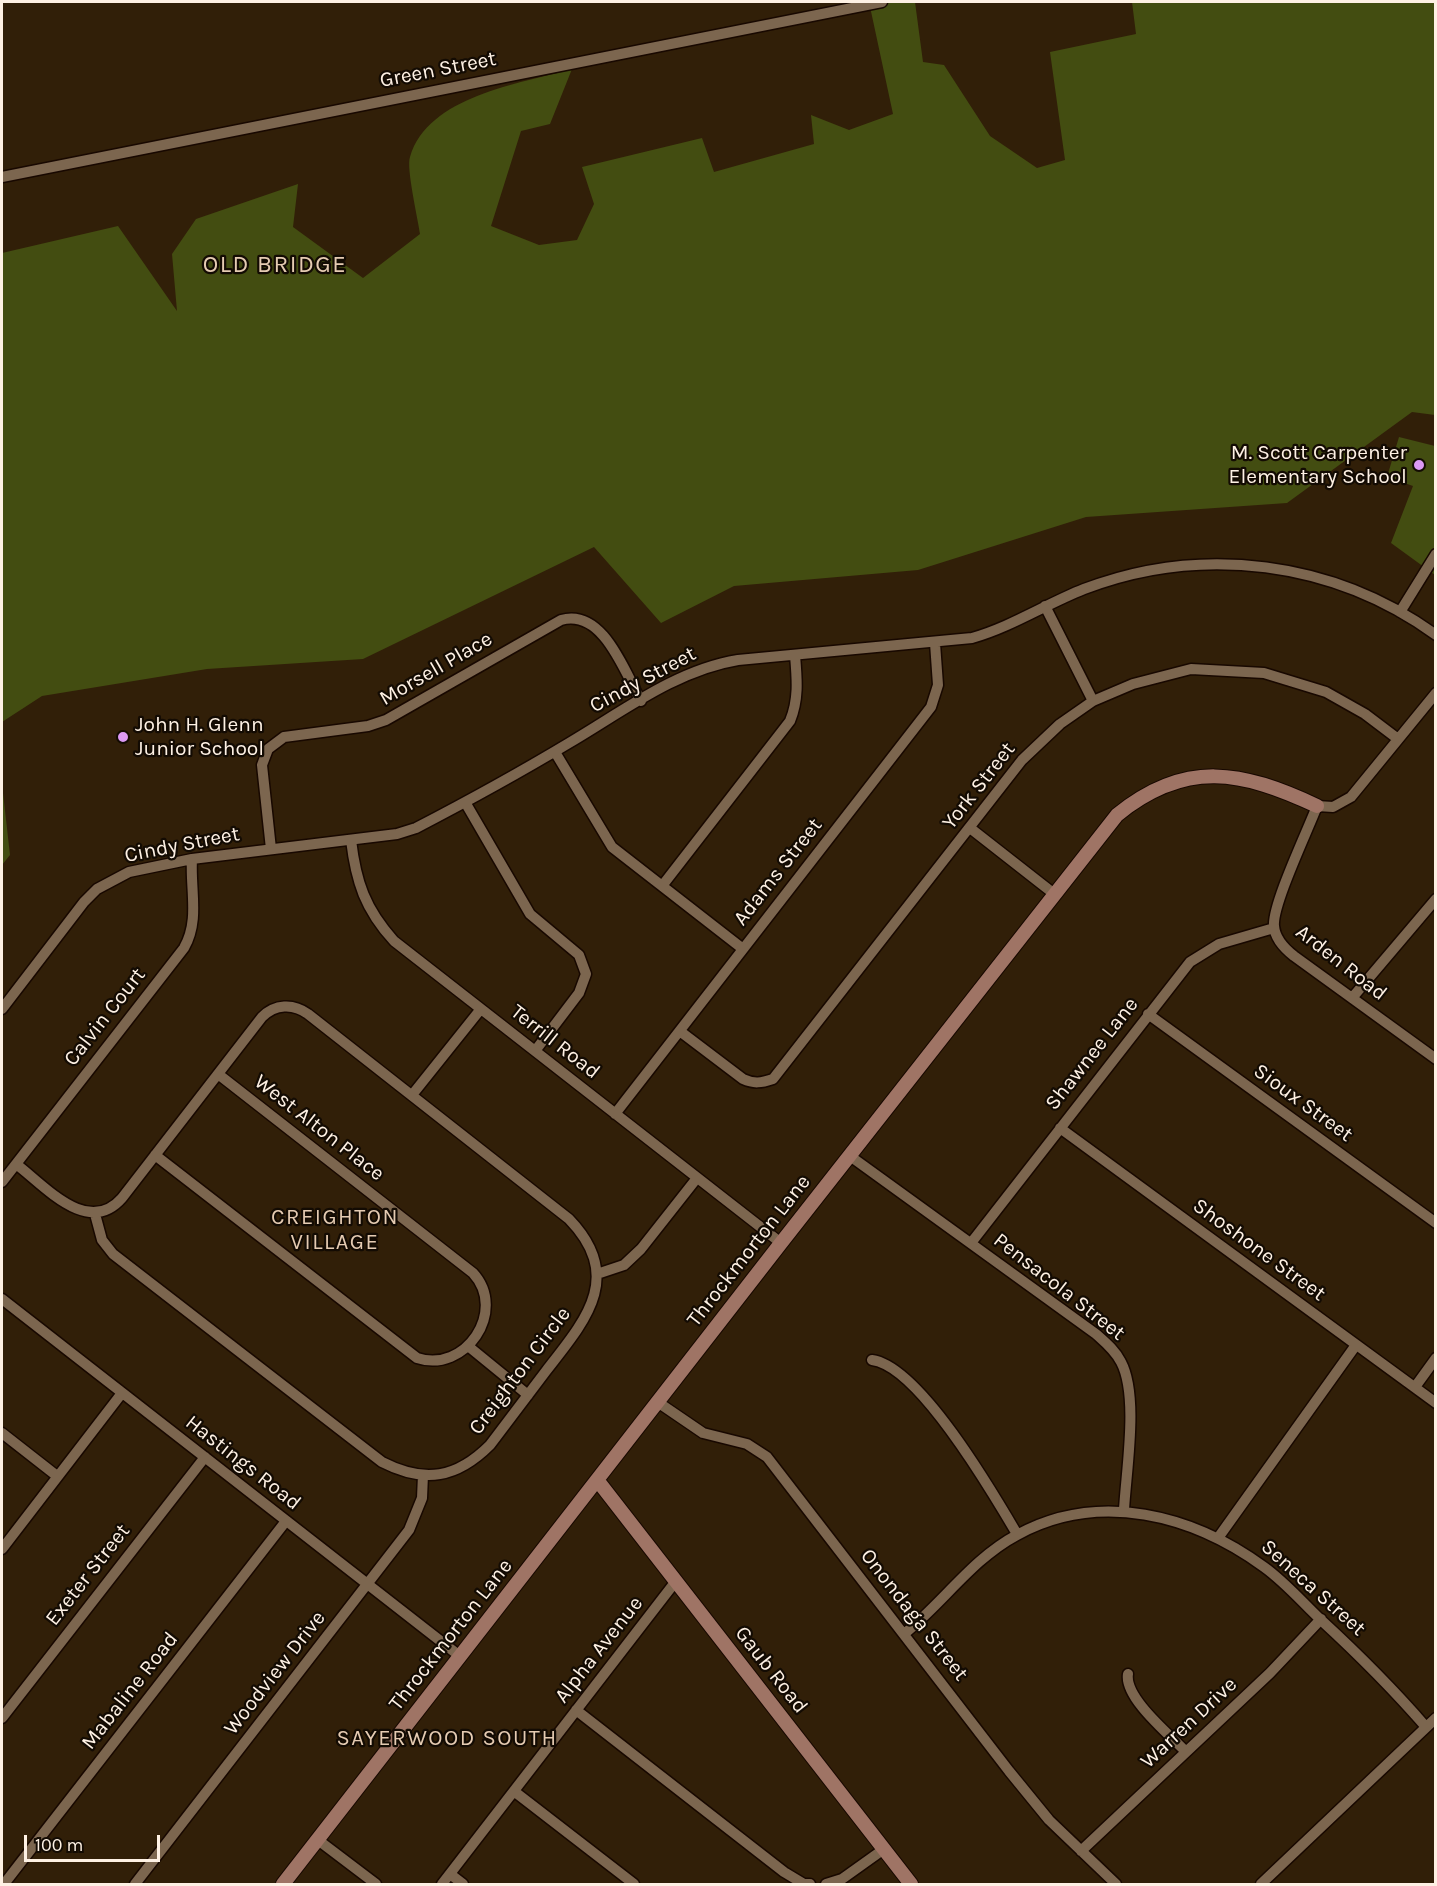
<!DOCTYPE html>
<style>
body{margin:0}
#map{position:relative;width:1437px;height:1886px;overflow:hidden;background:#311f08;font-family:Karla,sans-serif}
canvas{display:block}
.frame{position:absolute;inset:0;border:3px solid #fef1e4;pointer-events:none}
.scale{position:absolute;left:24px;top:1835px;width:136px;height:27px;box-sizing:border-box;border:3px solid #fef1e4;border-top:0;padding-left:8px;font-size:18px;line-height:21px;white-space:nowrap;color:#fef1e4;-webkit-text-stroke:4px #130b03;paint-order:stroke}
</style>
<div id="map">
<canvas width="1437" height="1886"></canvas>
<div class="frame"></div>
<div class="scale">100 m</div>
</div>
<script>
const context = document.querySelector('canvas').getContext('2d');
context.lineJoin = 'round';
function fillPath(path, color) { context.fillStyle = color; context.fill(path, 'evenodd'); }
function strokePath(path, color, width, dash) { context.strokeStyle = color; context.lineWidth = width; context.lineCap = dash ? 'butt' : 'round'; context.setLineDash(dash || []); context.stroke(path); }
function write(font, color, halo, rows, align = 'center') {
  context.font = font + ' Karla,sans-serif'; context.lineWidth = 4.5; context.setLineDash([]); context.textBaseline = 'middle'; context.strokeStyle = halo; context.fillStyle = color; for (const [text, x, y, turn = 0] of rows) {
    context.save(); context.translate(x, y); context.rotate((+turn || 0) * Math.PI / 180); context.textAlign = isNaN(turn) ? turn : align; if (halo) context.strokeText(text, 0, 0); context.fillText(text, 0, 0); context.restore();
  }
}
fillPath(new Path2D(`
 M869,2H915L923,62L944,65L990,136L1037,168L1065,160L1050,52L1136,34L1132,2H1435V415L1412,412L1287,503L1086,517L918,570L734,586L661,623L594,547L363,659L207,669L42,696L2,722V253L118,226L177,311L172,254L196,219L298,184L293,227L363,278L420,234C418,219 406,168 410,157C428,96 519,84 572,69L550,124L521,131L491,226L539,245L577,240L594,204L582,167L702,138L714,172L814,144L811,115L849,130L893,114Z
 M1399,437L1435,446V575L1391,543L1413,486L1387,477Z
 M2,784L10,855L2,865Z`), '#434d11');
const street = new Path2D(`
 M2,177L882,2
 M1045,606L1093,701
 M1400,612L1436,554
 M1436,693L1351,797L1333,807L1317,806C1308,830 1272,905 1274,926C1275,939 1285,949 1294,956L1436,1059
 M555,752L612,847L743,949
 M465,802L530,914L579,955L586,974L579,993L535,1051
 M970,828L1053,893
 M351,840C356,882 365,909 394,941L781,1243
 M271,849L262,765L268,749L284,737L368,726L386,720L561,620C603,608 624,671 641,701
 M662,886L790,721C799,699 797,679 795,655
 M1352,998L1436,899
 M2,1009L84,902L97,889L129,872L192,859L397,834L416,828C468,801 519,773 569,743C622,712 676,670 738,660L972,638C1011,627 1046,604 1084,589C1202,544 1334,561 1436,635
 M1148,1014L1436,1223
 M681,1032L743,1079C754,1084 761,1083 773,1079L1022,760L1060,724L1093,701L1133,684L1191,669L1264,673L1326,692L1365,714L1398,739
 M412,1095L480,1010
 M615,1114L931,707L938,685L935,643
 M1060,1128L1436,1403
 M155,1155L417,1358C465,1374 508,1311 473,1273L218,1074
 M850,1156L1096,1334C1105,1342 1115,1350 1121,1362C1139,1396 1126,1471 1124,1510
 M16,1164C45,1186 88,1237 122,1198L262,1017C275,1004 293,1003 308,1014L569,1219C625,1277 585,1321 546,1371C527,1396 509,1420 490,1445C457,1478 425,1484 382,1462L113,1254L102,1240L95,1214
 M2,1182L184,948C200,920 190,890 192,859
 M971,1243L1190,962L1219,944L1274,928
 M597,1274L624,1265L641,1249L697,1178
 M2,1299L461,1657
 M468,1346L528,1395
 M872,1360C919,1366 993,1493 1017,1534
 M1415,1387L1436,1358
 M659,1403L703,1433L747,1444L767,1457L1009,1771L1049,1820L1116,1884
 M2,1433L57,1476
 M1218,1538L1356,1345
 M2,1549L122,1393
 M904,1634C943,1603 972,1559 1017,1535C1099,1490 1193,1515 1264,1567C1285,1582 1302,1602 1321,1620C1358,1654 1393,1689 1426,1727
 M1128,1674C1124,1698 1170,1735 1186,1752
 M576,1710L784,1872L804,1884H810
 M2,1718L205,1457
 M515,1792L634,1884
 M318,1840L376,1884
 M1081,1851L1270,1673L1321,1619
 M450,1874L463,1884
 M4,1884L286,1521
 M135,1884L409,1530L422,1498L423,1475
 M442,1884L676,1581
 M826,1884L842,1879L884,1849
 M1261,1884L1436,1718`);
const secondary = new Path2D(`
 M598,1481L911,1884
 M283,1884L781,1243L1117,815C1186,759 1242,771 1317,806`);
strokePath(street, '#180800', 13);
strokePath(secondary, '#180800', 16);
strokePath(street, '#7c664f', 10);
strokePath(secondary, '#9f7465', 14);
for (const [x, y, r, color] of [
 [1419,465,6,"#dc99f4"],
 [123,737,6,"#dc99f4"]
]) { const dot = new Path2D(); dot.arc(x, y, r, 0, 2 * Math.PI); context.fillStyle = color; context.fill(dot); strokePath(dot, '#130b03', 2); }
write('21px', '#fef1e4', '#130b03', [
 ["Green Street",438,70,-11],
 ["Morsell Place",436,669,-30],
 ["Cindy Street",643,680,-28],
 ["York Street",979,786,-52],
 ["Cindy Street",182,845,-11],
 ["Adams Street",778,872,-52],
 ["Arden Road",1341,963,38],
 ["Calvin Court",105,1017,-52],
 ["Terrill Road",555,1042,38],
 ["Shawnee Lane",1092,1054,-52],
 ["Sioux Street",1303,1103,36],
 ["West Alton Place",319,1128,38],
 ["Shoshone Street",1259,1250,36],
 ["Throckmorton Lane",749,1251,-52],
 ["Pensacola Street",1059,1287,38],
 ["Creighton Circle",520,1371,-53],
 ["Hastings Road",243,1463,38],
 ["Exeter Street",88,1575,-52],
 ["Seneca Street",1313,1588,42],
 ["Onondaga Street",914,1615,52],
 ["Throckmorton Lane",451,1635,-52],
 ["Alpha Avenue",599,1650,-52],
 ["Gaub Road",771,1670,52],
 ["Woodview Drive",275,1673,-52],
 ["Mabaline Road",130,1691,-52],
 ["Warren Drive",1189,1723,-43]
]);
write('21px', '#fef1e4', '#130b03', [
 ["M. Scott Carpenter",1407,453],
 ["Elementary School",1407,477],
 ["John H. Glenn",135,725,"left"],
 ["Junior School",135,749,"left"]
], 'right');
context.letterSpacing = '1.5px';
write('22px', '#e5cbb2', '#130b03', [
 ["CREIGHTON",335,1218],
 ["VILLAGE",335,1243],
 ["SAYERWOOD SOUTH",447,1739]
]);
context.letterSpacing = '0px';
context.letterSpacing = '1.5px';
write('24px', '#e5cbb2', '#130b03', [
 ["OLD BRIDGE",275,265]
]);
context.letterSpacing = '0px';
</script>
